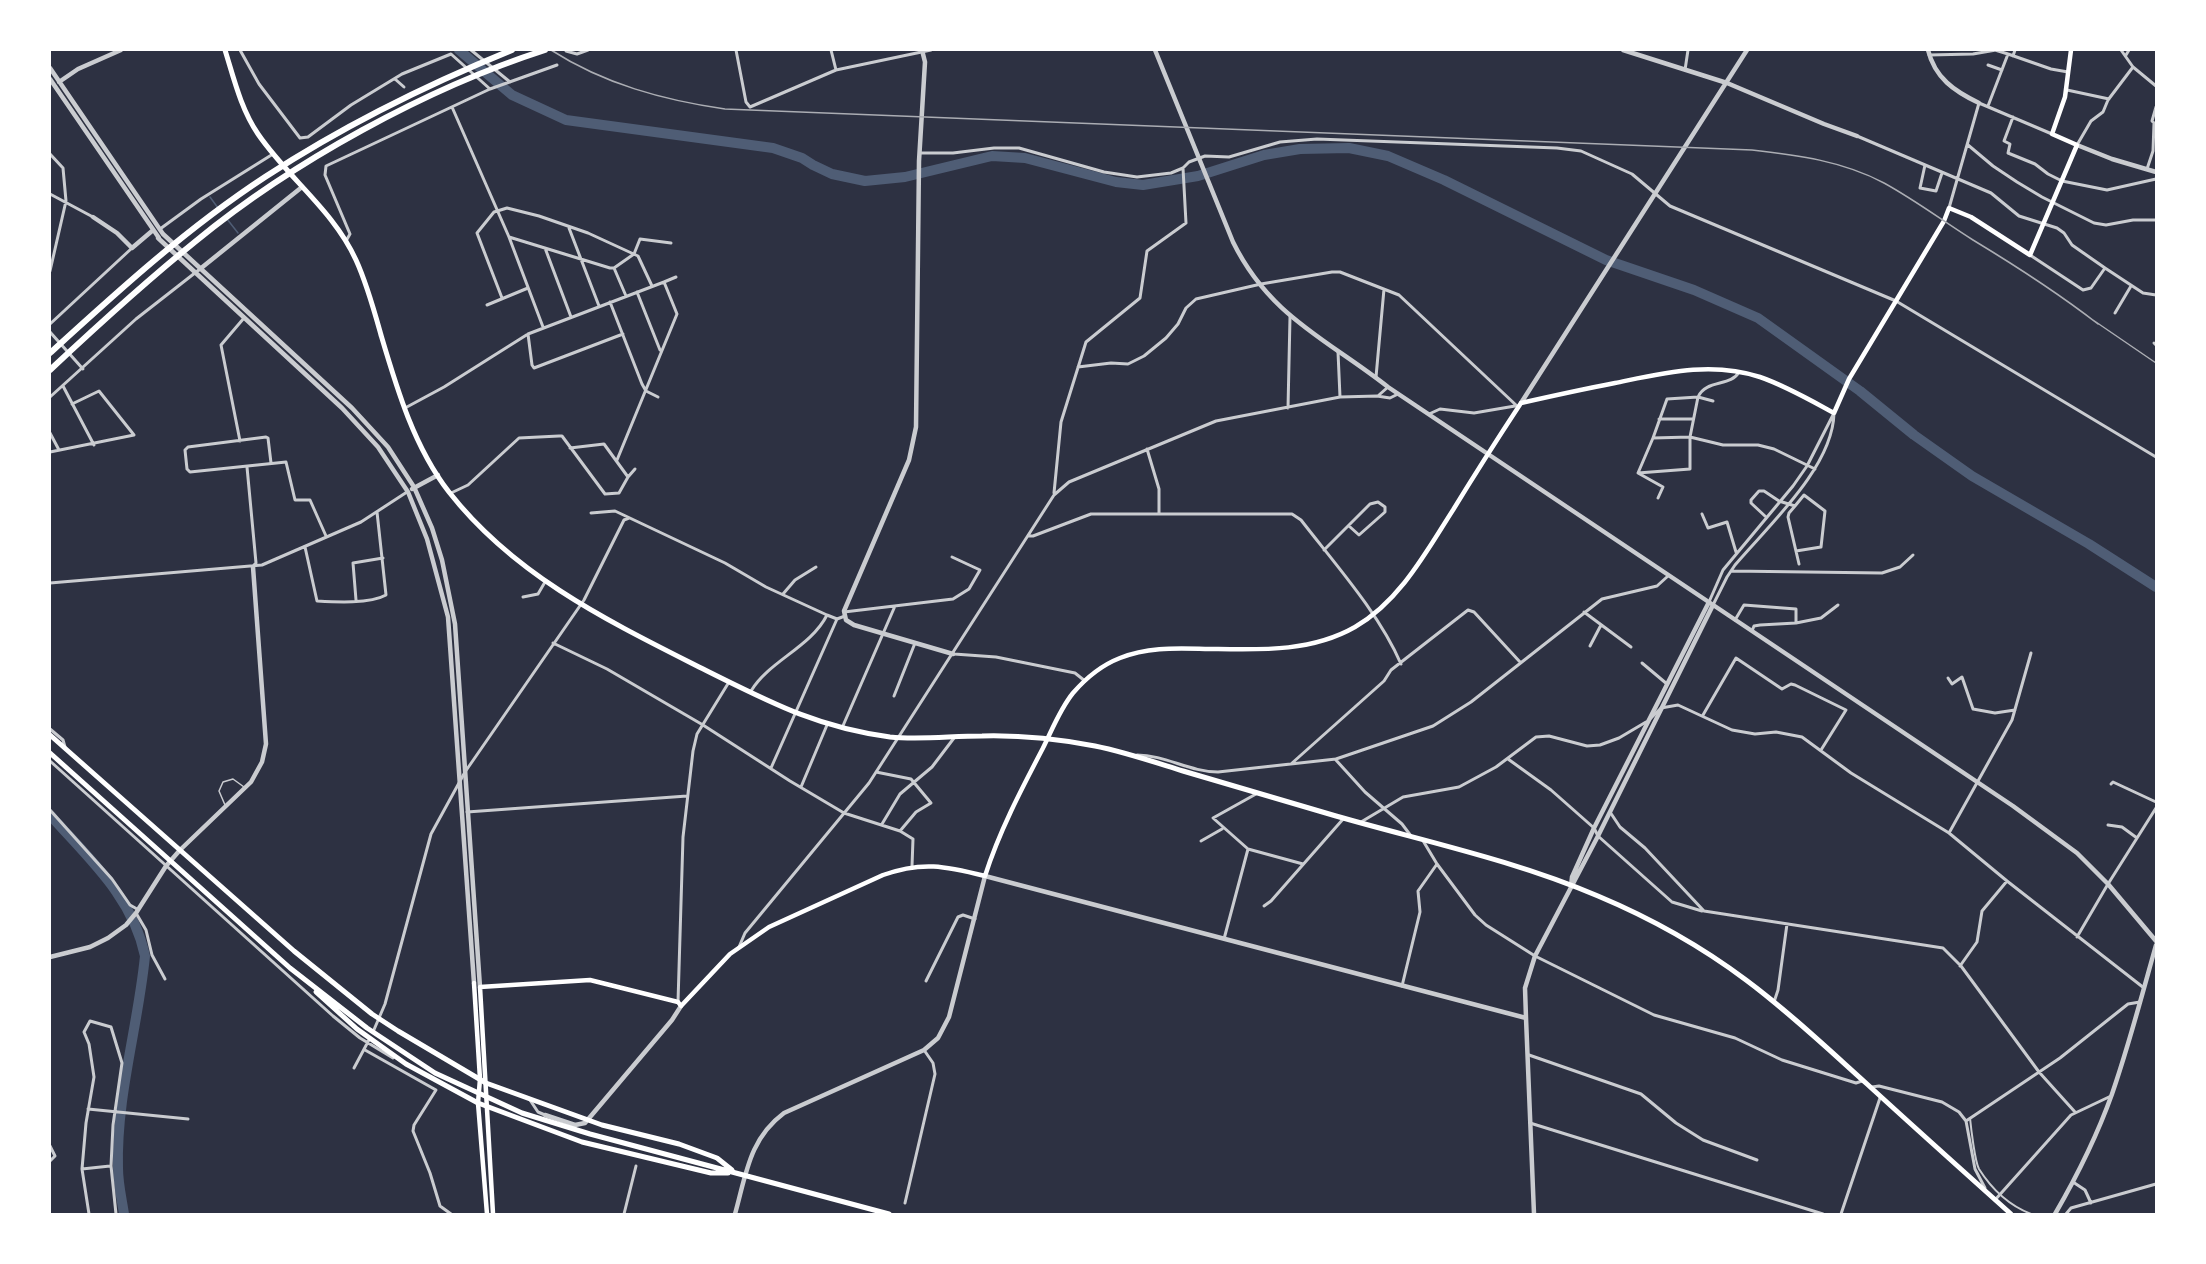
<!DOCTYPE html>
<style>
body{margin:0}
#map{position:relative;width:2206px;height:1264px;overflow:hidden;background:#2d3142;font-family:"PT Serif",serif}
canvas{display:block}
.frame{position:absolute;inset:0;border:51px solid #fff;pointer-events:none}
</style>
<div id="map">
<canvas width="2206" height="1264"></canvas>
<div class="frame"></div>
</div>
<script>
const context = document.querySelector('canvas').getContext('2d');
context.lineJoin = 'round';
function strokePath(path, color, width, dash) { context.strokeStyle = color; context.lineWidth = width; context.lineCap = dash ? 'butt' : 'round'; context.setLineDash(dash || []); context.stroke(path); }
strokePath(new Path2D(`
 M210,197L218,208
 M227,219L238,233`), '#4f5d75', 1.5);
strokePath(new Path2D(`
 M459,50L512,95L566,120L773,148L802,158L813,165L832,174L865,181L905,177L992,156L1025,158L1116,182L1143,185L1198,176L1264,155L1300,149L1349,148L1388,156L1444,180L1606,260L1694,290L1758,318L1860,391L1914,435L1972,476L2089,544L2156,587
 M50,815C88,858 133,897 145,956C138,1027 116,1097 118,1168C118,1184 122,1200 124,1214`), '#4f5d75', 10);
strokePath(new Path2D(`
 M225,805L219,791L223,782L233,779L244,787`), '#caccd0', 1.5);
strokePath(new Path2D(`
 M1970,1118C1971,1128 1975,1162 1979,1169C1991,1188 2008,1205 2031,1214`), '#caccd0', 2);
strokePath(new Path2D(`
 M240,50L259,84L300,138L308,137L351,105L402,74L451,54L490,89
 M471,50L510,82
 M736,50L746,102L750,107L836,70L931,50
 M831,50L836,70
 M2121,50L2133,67L2156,86
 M566,51L577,54L588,50
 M2008,54L2051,69L2068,72
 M1929,55L1973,54L1996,50
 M2126,55L2129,50
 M2013,56L2015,50
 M1988,65L2002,70
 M1685,70L1688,50
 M395,79L404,87
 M2067,90L2109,99
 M1988,106L2008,54L1995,50
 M452,107L509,237L543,327
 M2013,117L2004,141L2010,144L2008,153L2035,164L2048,174L2062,181L2107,190L2156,179
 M1857,136L1991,193L2019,216L2057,228L2064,233L2072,245L2105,268
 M1968,145L1993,166L2017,182L2042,197L2094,223L2106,225L2133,220H2156
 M2077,145L2091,121L2103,112L2108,100L2133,67
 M921,153H953L994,148H1019L1104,172L1137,177L1171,173L1183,168L1189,162L1205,156L1229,157L1280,142L1317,139L1557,148L1581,151L1632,174L1670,206L1896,301L2156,457
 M50,154L63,168L66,201L50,271
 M1925,165L1920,188L1936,191L1942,173
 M2147,169L2153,151L2154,123L2152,121L2156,107
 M50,194L93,217
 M1949,208L1979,103L2052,134
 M569,228L599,306
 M160,229L201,199L273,154
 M509,237L610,268H614L634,254L640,239L671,243
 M346,241L350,234L325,175L326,166L490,89L557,65
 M545,248L571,317
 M2030,255L2083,290L2091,288L2105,268L2143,293L2156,295
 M614,268L626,296
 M664,282L676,277
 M637,292L660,350
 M502,298L477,233L494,212L507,208L539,216L588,233L638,256L652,286
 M610,302L642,384L646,391L658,397
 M487,305L528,288
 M2115,313L2131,286
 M50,324L132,248
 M50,332L83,369
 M528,334L532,365L534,368L623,334
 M2154,343L2156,345
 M1338,352L1340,397
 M1078,367L1111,363L1128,364L1144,356L1166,338L1178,324L1186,308L1196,299L1261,284L1332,272H1340L1399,295L1517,406
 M1739,372C1731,387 1706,379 1698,397L1667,399L1653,438L1690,437L1723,445H1758L1774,449L1815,469
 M1376,377L1384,289
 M63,386L94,445
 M1379,395L1388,387
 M50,397L136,319L200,269
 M405,408L444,387L528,334L664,282L677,314L617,460
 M1288,408L1290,317
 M1429,414L1440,409L1474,413L1515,406
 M1659,419H1693
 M50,433L59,450
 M1653,438L1638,473L1663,487L1658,498
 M240,441L221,345L244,318
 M1147,449L1159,489V513
 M50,452L134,435L99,391L72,404
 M271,463L268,438L266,437L188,447L185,450L187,469L190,472L286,462L295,500H310L326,536
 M247,467L256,563L253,566
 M1638,473L1690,469V437L1698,397L1713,401
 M628,477L635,469
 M451,493L468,485L519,438L559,436H562L605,494L619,493L628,477L604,444L570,448
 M1054,493L1061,422L1086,342L1140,298L1147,251L1186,223L1183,168
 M1795,506L1804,495L1825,511L1821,547L1796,551
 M591,513L615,511L725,563L766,587L827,615L837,619L845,616
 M1702,514L1708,528L1727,522L1736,552
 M1766,517L1751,503V500L1759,491H1764L1779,501L1795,506L1789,513L1788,517L1799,564
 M1029,536H1033L1091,514H1292L1301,520C1335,564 1379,613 1401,664
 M305,547L317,601C335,602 370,604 386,595L377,512
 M1324,550L1370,504L1378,502L1385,507V512L1359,535L1349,526
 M1731,571L1882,573L1900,567L1913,555
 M50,583L262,565L361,522L407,492
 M783,594L795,580L816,567
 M523,597L538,594L545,582
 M356,600L353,563L383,558
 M1709,602L1723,570L1793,486L1807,466L1833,415
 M1713,605L1727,577L1735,565C1769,525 1833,467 1834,413
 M844,612L953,599L969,589L980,570L952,557
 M1584,612L1631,647
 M1735,620L1744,605L1796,609V623
 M1752,631L1754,626L1760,625L1796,623L1821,618L1838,605
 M553,643L607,669L703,725L790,781L844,813L900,831L913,839L912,866
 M1590,646L1601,625
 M954,654L996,657L1075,673L1085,681
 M1642,663L1667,684
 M1948,678L1952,684L1962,677L1973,709L1995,713L2015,710
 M751,691C769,661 811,647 827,615
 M894,696L915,643
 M1703,715L1736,658L1782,689L1791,684L1795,685L1846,710L1821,750
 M1651,718L1661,708L1678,705L1732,730L1755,734L1776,732L1802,737L1851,773L1949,833L2007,881L2144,988
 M842,728L895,606
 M50,729L63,740L65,747
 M1137,755C1165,755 1190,772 1218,772L1336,759L1433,726L1471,702L1602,599L1657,586L1668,576
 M1335,759L1365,792L1402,824L1411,836
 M1508,759L1551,790L1594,828L1598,836L1672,902L1702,911
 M50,761L333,1016L360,1038L393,1058
 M1291,764L1384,681L1391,670L1468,610L1474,612L1520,662
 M771,768L837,619
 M876,772L911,779L931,803L916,812L900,831
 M2111,784L2113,782L2156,802
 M801,787L827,725
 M50,810L112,879L130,905L137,909
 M467,812L687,796
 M1610,812L1620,827L1645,848L1704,911L1943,948L1961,966L2039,1072L2075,1112
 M1361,822L1403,797L1459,787L1496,767L1536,737L1549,736L1587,746L1600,745L1619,738L1646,722
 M882,824L900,794L932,767L954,738
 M2108,825L2122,827L2137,838
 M1949,833L2012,720L2031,653
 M1422,839L1437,864L1475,915L1486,925L1535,956L1654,1015L1735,1038L1782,1060L1856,1083L1862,1081
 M1201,841L1222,829
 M1248,849L1303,864
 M1264,906L1271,901L1344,818
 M136,913L146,930L152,955L165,979
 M2077,937L2108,884L2156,808
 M1224,939L1248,849L1213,818L1256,794
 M739,947L745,933L869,783L1054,495L1069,482L1216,421L1340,397L1377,396L1390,398L1398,394
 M1960,966L1977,942L1982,911L2007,881
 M926,981L958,917L963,915L975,919
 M1402,986L1420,912L1418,891L1437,864
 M678,1002L683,837L693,751L697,734L729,682
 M1774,1002L1778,990L1787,924
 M373,1032L385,1004L431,834L465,772L584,600L624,520L629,518
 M365,1050L436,1090L414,1125L413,1131L430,1173L440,1206L451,1214
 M1529,1055L1641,1094L1676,1123L1703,1140L1757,1160
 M354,1068L370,1038
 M1872,1087L1879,1086L1942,1102L1959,1112L1966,1121L1975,1169L1985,1188
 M530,1100L538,1112L545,1115
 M88,1109L188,1119
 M1966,1121L2060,1058L2128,1004L2140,1002
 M1530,1123L1823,1214
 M50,1146L55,1156L50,1161
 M82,1169L110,1166
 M2073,1182L2085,1190L2091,1203
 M1995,1200L2071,1115L2111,1096
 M905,1203L935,1074L933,1063L924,1050
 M89,1214L82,1169L86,1123L94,1077L89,1044L84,1032L90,1021L111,1027L122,1063L113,1125L111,1166L116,1214
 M624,1214L636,1166
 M1841,1214L1880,1098
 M2066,1214L2071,1208L2156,1184`), '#caccd0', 3);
strokePath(new Path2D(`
 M922,50L925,62L919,161L916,427L909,460L844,611L846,620L854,625L953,654
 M1155,50L1233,242C1270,317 1327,339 1388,387L2013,806L2077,853L2108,884L2156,941
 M1623,50L1727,83L1824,124L1857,136
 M1928,50C1935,78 1954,91 1979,103
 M50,68L163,234L352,408L388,447L414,487L432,528L442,560L455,624L480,987
 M50,79L159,238
 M59,82L78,69L121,50
 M2077,145L2112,159L2156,172
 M93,217L117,233L132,248L152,231
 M158,238L342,408L378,447L408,492L427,539L448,617L474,983
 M200,269L302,187
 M1521,403L1747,50
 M412,489L438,475
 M1571,886L1572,877L1594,828L1709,602
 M50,957L90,947L108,938L126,925L136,913L166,866L180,850L251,782L262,762L266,744L253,567
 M545,1115L575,1125L585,1123L672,1020L681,1006
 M735,1214C746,1175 749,1139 784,1113L924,1050L938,1038L949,1017L985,876L1526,1018
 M1534,1214L1526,1018L1525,988L1535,956L1598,836L1713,605
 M2055,1214C2077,1176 2097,1136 2112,1094C2129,1045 2142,995 2156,945`), '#caccd0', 4.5);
strokePath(new Path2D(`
 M474,983L480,1079L478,1103L487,1214
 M493,1214L480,987L590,980L678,1002L681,1006L730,954L769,927L883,875C922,861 945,866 985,876C999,832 1021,790 1043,748C1052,730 1060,709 1073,693C1086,678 1102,665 1120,658C1152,645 1185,649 1218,649C1265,650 1313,651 1355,627C1400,601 1426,552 1453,510C1475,474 1498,438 1521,403C1552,396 1584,389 1615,383C1664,373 1711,361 1760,377C1786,386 1810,400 1834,413L1849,379L1944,221L1949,208L1971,217L2030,255L2077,145L2052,134L2065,97L2071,50`), '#fff', 4.5);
strokePath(new Path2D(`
 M225,50C234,79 241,109 258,134C288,178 334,211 356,260C367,284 374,310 381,335C397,389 414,447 449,492C514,575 606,620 699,667C766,700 814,727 890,737C920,740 951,736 982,736C1019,735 1058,739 1095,746C1125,752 1154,762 1183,771C1234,786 1285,801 1336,816C1423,841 1514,860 1598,896C1648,917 1702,947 1746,980C1789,1012 1828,1049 1867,1084C1915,1128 1963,1171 2011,1214
 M50,735L294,951L372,1014L398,1031L486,1083L602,1125L679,1144L717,1158L732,1170
 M50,753L290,968L367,1028L435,1073L522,1113L590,1134L889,1214
 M316,992L357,1029L406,1064L478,1103L582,1142L711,1173H728`), '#fff', 5);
strokePath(new Path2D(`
 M50,353C118,291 187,228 265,177C343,126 426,85 512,50
 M50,370C97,326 145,282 196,241C292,162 427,88 545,50`), '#fff', 6);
strokePath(new Path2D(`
 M551,50C604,84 663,100 725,109L1752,150C1797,155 1843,161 1884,183C1915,200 1943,221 1973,240C2016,266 2058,293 2098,324
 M2093,320L2156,363`), '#abadb3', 1.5);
</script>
